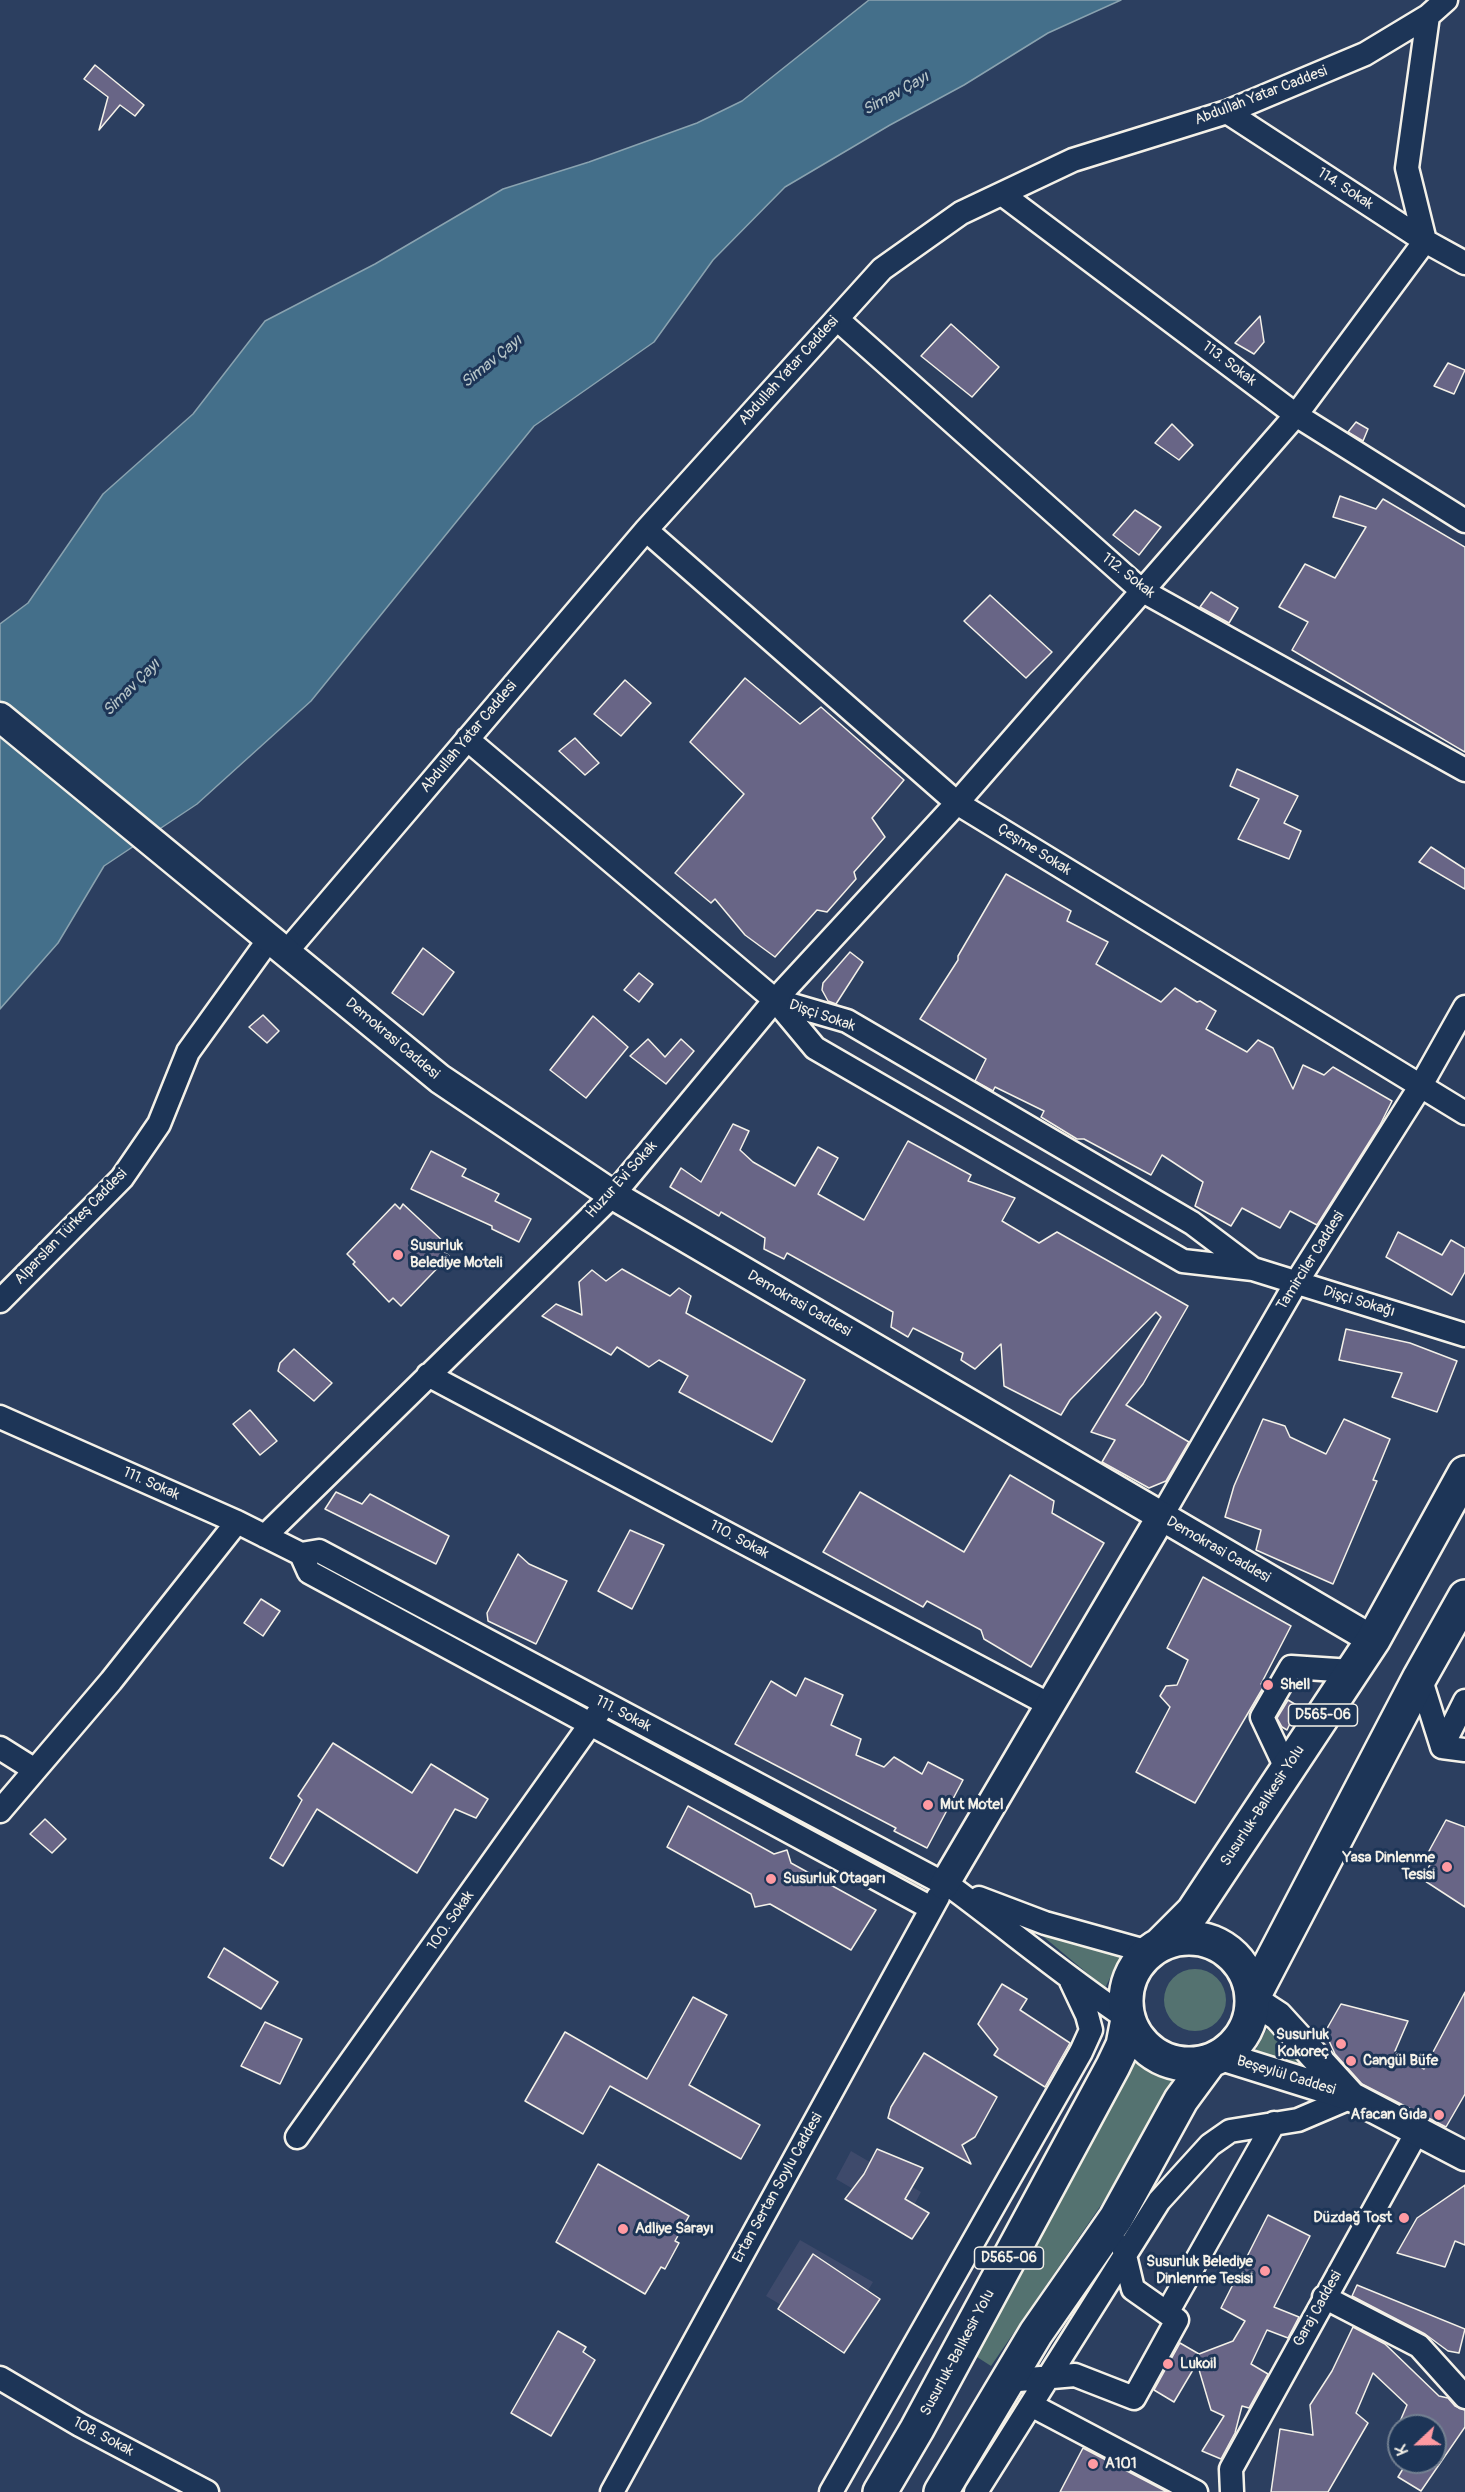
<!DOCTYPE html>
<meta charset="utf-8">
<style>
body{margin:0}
#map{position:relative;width:1465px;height:2492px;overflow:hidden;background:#2c3f60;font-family:Pangolin,sans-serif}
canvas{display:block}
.north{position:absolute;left:1387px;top:2414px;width:60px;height:60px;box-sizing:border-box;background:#1d3557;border:2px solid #738091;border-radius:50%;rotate:248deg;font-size:16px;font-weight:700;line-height:24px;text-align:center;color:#f4f1e8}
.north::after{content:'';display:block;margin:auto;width:21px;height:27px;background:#ff9aa2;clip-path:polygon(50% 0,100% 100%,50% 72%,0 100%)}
</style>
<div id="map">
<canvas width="1465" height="2492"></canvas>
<div class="north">K</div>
</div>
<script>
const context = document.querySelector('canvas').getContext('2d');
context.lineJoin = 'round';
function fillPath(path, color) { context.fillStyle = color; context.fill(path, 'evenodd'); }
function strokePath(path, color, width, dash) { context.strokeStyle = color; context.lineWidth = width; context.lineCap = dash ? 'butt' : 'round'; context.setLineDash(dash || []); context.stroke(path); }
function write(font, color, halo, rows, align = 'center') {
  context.font = font + ' Pangolin,sans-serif'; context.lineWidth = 6; context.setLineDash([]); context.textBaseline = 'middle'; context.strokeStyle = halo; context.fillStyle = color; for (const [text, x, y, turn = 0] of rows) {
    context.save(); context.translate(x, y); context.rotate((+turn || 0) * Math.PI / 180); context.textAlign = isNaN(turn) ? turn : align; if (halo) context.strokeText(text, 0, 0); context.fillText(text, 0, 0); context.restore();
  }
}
fillPath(new Path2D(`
 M851,2151L921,2192L906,2220L836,2179Z
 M800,2240L873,2282L839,2339L766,2296Z`), '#3e4a6b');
fillPath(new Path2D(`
 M1033,1928L1123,1952L1105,1988Z
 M1164 2000a31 31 0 1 1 62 0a31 31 0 1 1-62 0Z
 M1267,2029L1324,2076L1254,2053Z
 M1130,2053L1185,2082L991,2366L977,2357Z`), '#547270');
const water = new Path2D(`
 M869,0H1121L1048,33L964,85L890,125L785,187L713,260L654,342L534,426L311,701L197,804L104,866L58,943L0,1009V624L28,603L103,494L193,414L265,321L375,264L503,189L589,162L697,123L742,101Z`);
fillPath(water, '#446f8a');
strokePath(water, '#8aa3b0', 1.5);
const building = new Path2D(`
 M95,65L144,105L135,116L120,105L99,130L108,97L84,79Z
 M1260,316L1264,342L1254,354L1235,343Z
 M951,324L999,367L972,397L921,356Z
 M1448,363L1465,370L1454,394L1434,386Z
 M1356,422L1368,429L1363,441L1348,432Z
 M1172,424L1193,445L1179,460L1155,443Z
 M1340,496L1376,509L1383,499L1465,547V752L1292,650L1308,622L1279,607L1305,564L1335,578L1366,527L1333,517Z
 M1135,510L1161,527L1139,555L1113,535Z
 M1211,592L1238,608L1229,623L1200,607Z
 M990,595L1052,652L1026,678L964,621Z
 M745,678L800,724L821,707L904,780L872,818L885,837L854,872L856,879L827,912L817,910L775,957L745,935L715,899L711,903L675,873L744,794L690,742Z
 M625,680L651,703L621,736L594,714Z
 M575,738L599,763L585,775L559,751Z
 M1237,769L1298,796L1284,823L1301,831L1289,859L1238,839L1259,799L1230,786Z
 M1431,847L1465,869V889L1419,862Z
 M1006,874L1071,911L1067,921L1108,942L1096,964L1161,1002L1175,988L1197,1002L1200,1001L1216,1011L1206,1029L1247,1052L1258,1040L1273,1048L1293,1089L1303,1065L1324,1075L1333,1067L1392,1101L1380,1125L1317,1225L1290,1211L1280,1228L1242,1208L1231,1226L1195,1206L1203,1182L1162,1155L1151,1175L1084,1139H1077L1041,1117L1044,1111L995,1087L993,1091L975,1081L986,1059L920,1019L958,960V956Z
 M423,948L454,972L423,1015L392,993Z
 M850,952L863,962L836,1004L828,1001L822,990L823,983Z
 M639,973L653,984L639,1002L624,990Z
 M263,1015L279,1031L267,1043L249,1027Z
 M593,1016L628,1047L586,1098L550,1070Z
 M648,1039L665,1057L681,1039L694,1051L666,1084L630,1056Z
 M733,1124L749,1131L740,1150L753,1162L795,1186L818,1147L838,1158L818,1194L864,1220L908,1141L971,1175L968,1181L1015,1198L1002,1221L1039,1243L1057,1232L1188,1306L1143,1384L1126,1405L1189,1442L1166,1481L1149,1488L1102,1462L1115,1440L1091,1432L1161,1317L1156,1312L1070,1400L1061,1415L1004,1386L1001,1344L975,1369L961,1360L963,1353L913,1328L908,1337L891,1327L893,1312L787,1253L784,1259L764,1249L765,1238L721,1212L719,1216L670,1187L681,1168L701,1182Z
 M431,1151L466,1169L462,1176L499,1194L495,1201L531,1219L519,1242L492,1229V1226L411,1189Z
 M395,1204L400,1209L403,1204L445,1243L441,1248L449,1256L401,1306L393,1298L389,1302L353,1264L355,1262L347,1254Z
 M1398,1232L1442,1255L1451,1240L1465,1248V1272L1452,1295L1386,1257Z
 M622,1269L670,1296L679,1288L691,1296L686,1313L805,1380L772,1442L679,1392L688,1376L659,1360L649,1367L617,1347L611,1355L542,1316L556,1304L582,1315L579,1282L592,1270L606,1281Z
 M1346,1329L1410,1343L1457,1361L1437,1412L1392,1397L1402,1373L1339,1360Z
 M294,1349L332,1383L314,1401L278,1371L280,1363Z
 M250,1410L277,1441L260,1455L233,1424Z
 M1263,1419L1285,1426L1290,1437L1326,1454L1344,1419L1390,1439L1373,1480L1377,1481L1333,1584L1256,1550L1261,1530L1225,1517L1234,1486Z
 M1010,1475L1054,1501L1052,1513L1104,1543L1031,1667L984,1639L981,1630L927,1601L923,1607L823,1552L860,1492L964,1552Z
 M336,1492L362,1504L370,1494L449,1536L436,1564L325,1509Z
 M630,1530L664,1545L632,1609L598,1591Z
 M518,1554L529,1564L567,1581L536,1644L488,1621L487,1613Z
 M1203,1577L1291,1626L1261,1684L1264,1686L1195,1803L1136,1772L1170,1707L1160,1696L1166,1686L1177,1685L1188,1660L1167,1648Z
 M261,1599L280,1611L263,1636L244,1623Z
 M805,1678L843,1695L831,1725L861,1739L856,1755L884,1767L894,1757L922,1774L928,1762L963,1780L927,1848L894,1831L896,1828L735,1744L771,1681L796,1696Z
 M1288,1700L1298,1706L1287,1730L1282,1727L1277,1718Z
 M333,1743L412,1793L431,1764L488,1799L476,1818L455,1809L417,1873L317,1809L283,1866L270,1858L302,1800L298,1796Z
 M688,1806L774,1854L787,1850L791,1863L876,1910L851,1950L770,1904L755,1907L751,1894L667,1847Z
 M45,1819L66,1839L52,1853L30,1834Z
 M1446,1820L1465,1827V1907L1422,1879L1436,1854L1429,1851Z
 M224,1948L278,1982L261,2009L208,1977Z
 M1002,1984L1027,1999L1020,2010L1070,2043L1045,2087L994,2055L998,2049L978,2024Z
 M1465,1992V2094L1446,2127L1362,2084L1335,2054L1325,2032L1341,2004L1408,2021L1395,2051L1424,2069Z
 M693,1997L727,2015L689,2085L760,2125L741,2159L610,2086L583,2134L525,2101L565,2032L647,2079Z
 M265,2022L302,2039L280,2084L241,2066Z
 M924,2053L997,2097L975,2137L962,2145L971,2164L888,2118L891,2107Z
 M877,2149L923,2168L905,2199L929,2213L912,2239L845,2199L864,2174Z
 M598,2164L689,2216L675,2241L679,2243L665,2269L661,2267L645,2294L556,2242Z
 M1465,2185V2245L1455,2241L1445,2267L1397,2253L1417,2218Z
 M1268,2215L1310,2236L1274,2307L1299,2317L1288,2338L1267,2330L1251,2364L1268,2374L1249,2408L1242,2406L1235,2433L1221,2459L1202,2451L1224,2416L1211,2410L1197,2363L1174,2402L1154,2390L1180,2343L1199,2354L1233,2341L1245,2321L1221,2308Z
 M813,2254L880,2299L844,2353L778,2309Z
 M1357,2285L1465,2329L1459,2353L1448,2351L1425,2334L1352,2296Z
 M1353,2327L1385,2344L1439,2396L1448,2398L1455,2406L1465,2410V2427L1421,2491L1398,2477L1407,2462H1435V2426H1398L1407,2405L1373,2373L1356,2413L1368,2423L1328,2492H1271L1280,2429L1313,2435L1310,2405L1332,2371Z
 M558,2331L586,2347L583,2352L595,2360L551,2436L511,2413Z
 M1083,2448L1167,2492H1060Z`);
fillPath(building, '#686586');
strokePath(building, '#f4f1e8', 1.5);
const minor = new Path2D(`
 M1227,112L1425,241L1465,263
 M1002,194L1296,415L1465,521
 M837,319L1141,590L1465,770
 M646,530L957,803L1465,1113
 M467,739L775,1000
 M287,951L646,530L882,269L961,213L1073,160L1227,112L1365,54L1428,16L1446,0
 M1253,1269L1192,1223L847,1021L775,1000L815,1048L1183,1261L1253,1269L1465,1335
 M0,1301L122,1178L159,1124L188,1052L270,938
 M428,1375L1050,1705
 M0,1417L237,1522L301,1554L309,1572L931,1908
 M1161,1517L1296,1283L1420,1087L1465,1007
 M265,1536L613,1195L775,1000L957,803L1296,415L1425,241L1407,168L1428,16
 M301,1554L319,1551L954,1889C1012,1932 1068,1979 1128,2019
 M1420,1677L1442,1747
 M1442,1747L1465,1701
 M1442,1747L1465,1750
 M0,1748L35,1770
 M1287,1770L1262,1717L1291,1667L1352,1671
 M0,1811L111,1681L237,1522
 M979,1898L1045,1923L1149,1952
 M297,2137L599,1712
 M1324,2297L1419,2346L1465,2397
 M1167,2313L1274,2123
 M0,2378L80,2425L207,2492
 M1007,2381L1075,2375L1134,2398L1177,2320L1133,2289L1123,2247
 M1031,2405L1196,2492
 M612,2492L938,1897
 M831,2492L1081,2052L1091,2030L1087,2015L1071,1981
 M976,2492L1159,2201L1210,2145L1230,2131L1298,2120L1352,2097
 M1232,2492L1231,2469L1418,2130`);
const major = new Path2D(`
 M0,717L440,1079L613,1195L1373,1640
 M944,1885L1161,1517
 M1252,1999L1278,2016L1350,2095
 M1221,2056L1352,2097L1465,2156`);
const highway = new Path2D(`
 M1126 2001a63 63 0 1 1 126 0a63 63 0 1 1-126 0Z
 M1161,1944L1193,1912L1373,1640L1465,1473
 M1252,1999L1420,1677L1465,1597
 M880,2492L917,2429L1113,2066L1123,2045L1128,2019
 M941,2492L1036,2333L1116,2218L1181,2100L1209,2062`);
strokePath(minor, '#f4f1e8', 27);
strokePath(major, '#f4f1e8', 33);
strokePath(highway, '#f4f1e8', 38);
strokePath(minor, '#1d3557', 22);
strokePath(major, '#1d3557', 28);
strokePath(highway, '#1d3557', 33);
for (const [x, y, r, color] of [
 [398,1255,6,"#ff9aa2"],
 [1268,1685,6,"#ff9aa2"],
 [928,1805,6,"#ff9aa2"],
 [1447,1867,6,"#ff9aa2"],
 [771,1879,6,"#ff9aa2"],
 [1341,2044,6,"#ff9aa2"],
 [1351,2061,6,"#ff9aa2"],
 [1439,2115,6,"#ff9aa2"],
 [1404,2218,6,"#ff9aa2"],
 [623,2229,6,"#ff9aa2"],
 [1265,2271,6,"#ff9aa2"],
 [1168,2364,6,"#ff9aa2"],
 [1093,2464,6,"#ff9aa2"]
]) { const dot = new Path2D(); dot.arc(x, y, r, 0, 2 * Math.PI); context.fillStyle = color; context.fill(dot); strokePath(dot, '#1d3557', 2); }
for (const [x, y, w] of [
 [1323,1715,69],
 [1009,2258,69]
]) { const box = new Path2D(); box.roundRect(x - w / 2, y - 11, w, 22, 4.5); context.fillStyle = '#1d3557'; context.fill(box); strokePath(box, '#f4f1e8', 1.5); }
write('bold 14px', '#f4f1e8', null, [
 ["D565-06",1323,1715],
 ["D565-06",1009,2258]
]);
write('15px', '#f4f1e8', '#1d3557', [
 ["Abdullah Yatar Caddesi",1261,96,-21],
 ["114. Sokak",1345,189,33],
 ["113. Sokak",1229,364,37],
 ["Abdullah Yatar Caddesi",789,371,-48],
 ["112. Sokak",1128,576,38],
 ["Abdullah Yatar Caddesi",469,737,-50],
 ["Çeşme Sokak",1034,850,32],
 ["Dişçi Sokak",822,1016,19],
 ["Demokrasi Caddesi",392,1039,40],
 ["Huzur Evi Sokak",622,1180,-48],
 ["Alparslan Türkeş Caddesi",71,1227,-46],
 ["Tamirciler Caddesi",1311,1261,-58],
 ["Dişçi Sokağı",1359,1302,17],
 ["Demokrasi Caddesi",799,1304,30],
 ["111. Sokak",151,1484,24],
 ["110. Sokak",739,1540,28],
 ["Demokrasi Caddesi",1218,1550,30],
 ["111. Sokak",623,1714,28],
 ["Susurluk-Balıkesir Yolu",1263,1806,-57],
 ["100. Sokak",451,1921,-55],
 ["Beşeylül Caddesi",1286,2076,17],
 ["Ertan Sertan Soylu Caddesi",778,2188,-61],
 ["Garaj Caddesi",1318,2309,-61],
 ["Susurluk-Balıkesir Yolu",958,2353,-62],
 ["108. Sokak",103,2437,28]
]);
write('bold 15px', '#f4f1e8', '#1d3557', [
 ["Susurluk",410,1246],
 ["Belediye Moteli",410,1263],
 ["Shell",1280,1685],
 ["Mut Motel",940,1805],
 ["Yasa Dinlenme",1435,1858,"right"],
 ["Tesisi",1435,1875,"right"],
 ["Susurluk Otagarı",783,1879],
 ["Susurluk",1329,2035,"right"],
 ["Kokoreç",1329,2052,"right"],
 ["Cangül Büfe",1363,2061],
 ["Afacan Gıda",1427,2115,"right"],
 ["Düzdağ Tost",1392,2218,"right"],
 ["Adliye Sarayı",635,2229],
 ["Susurluk Belediye",1253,2262,"right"],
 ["Dinlenme Tesisi",1253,2279,"right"],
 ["Lukoil",1180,2364],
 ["A101",1105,2464]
], 'left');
write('italic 16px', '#b6c4c7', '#1d3557', [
 ["Simav Çayı",896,94,-29],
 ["Simav Çayı",492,362,-39],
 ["Simav Çayı",132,688,-45]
]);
</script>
